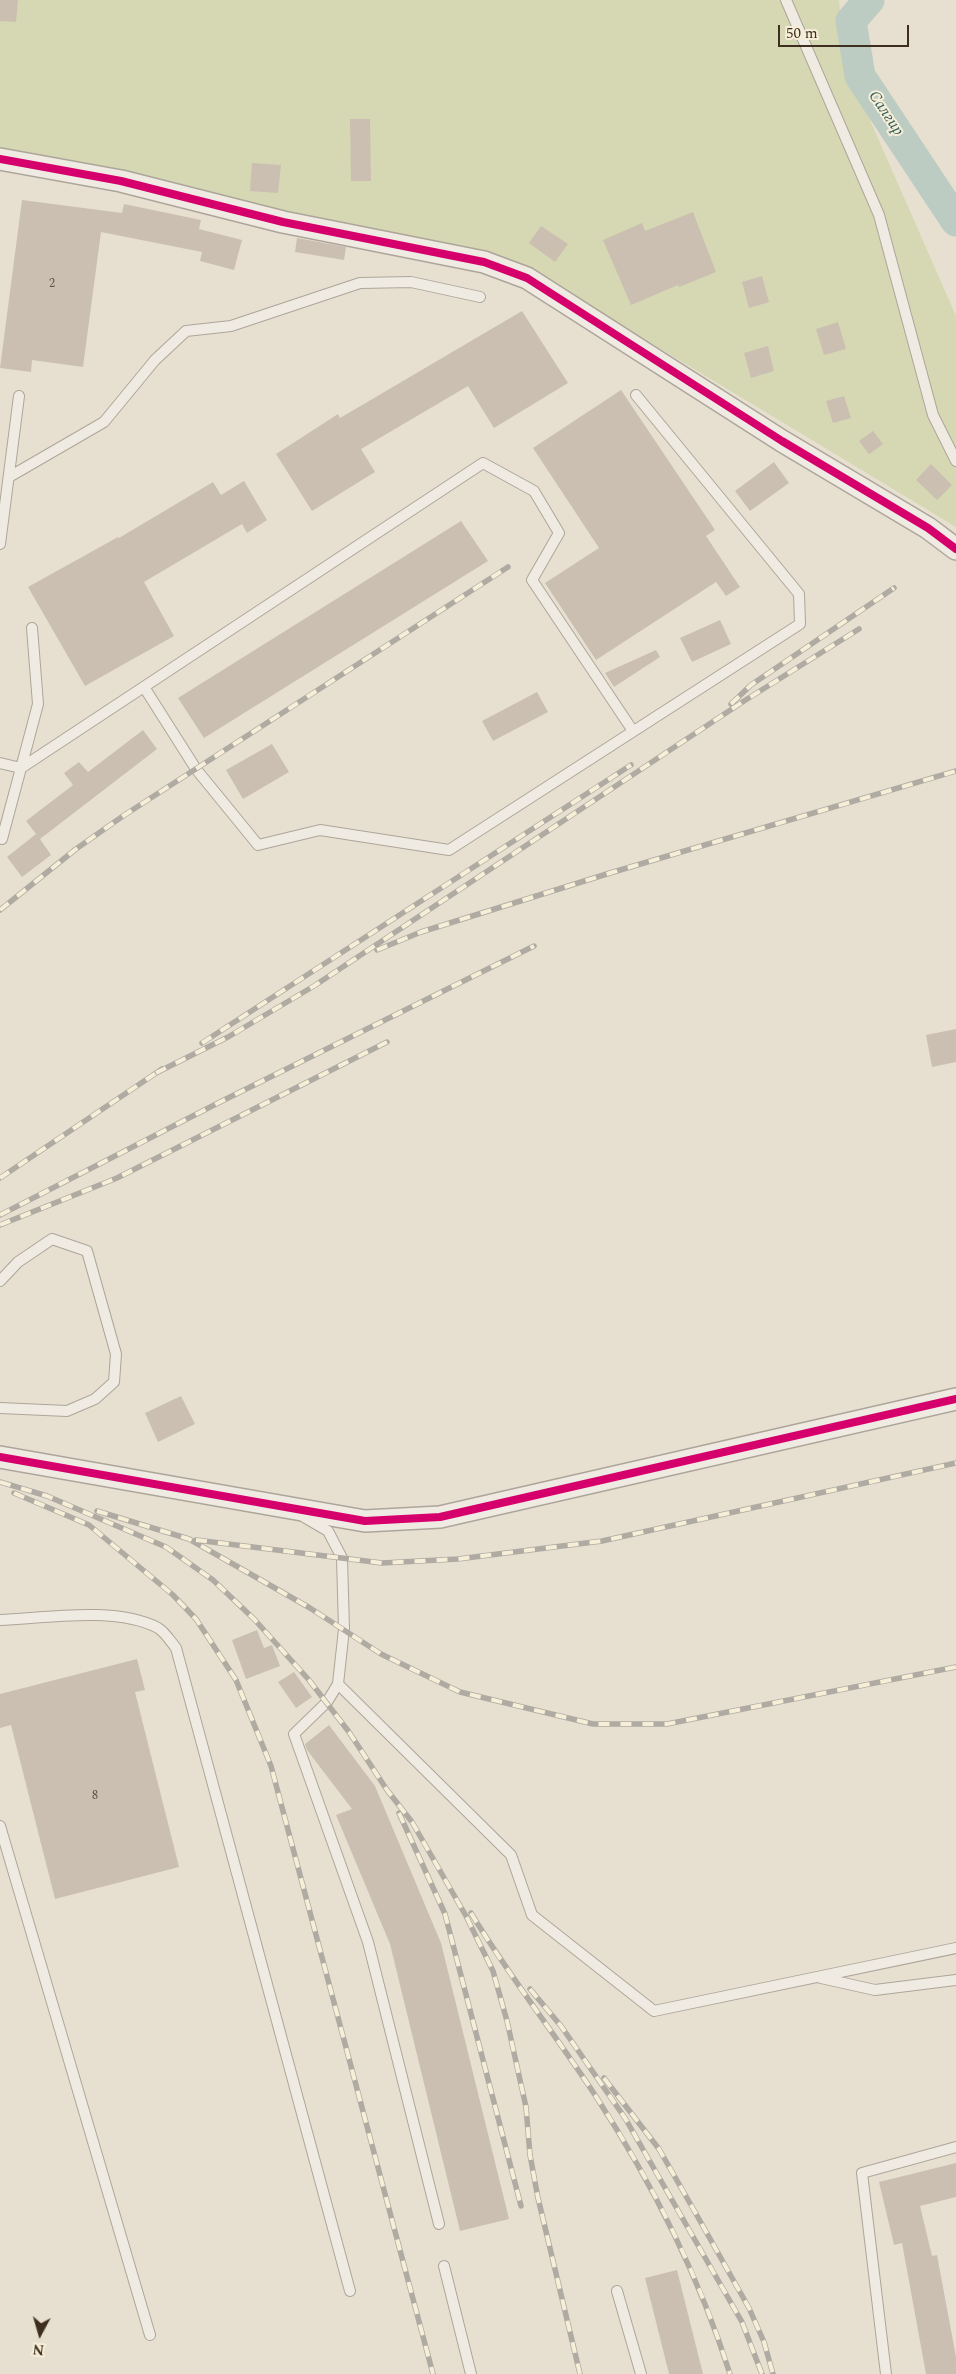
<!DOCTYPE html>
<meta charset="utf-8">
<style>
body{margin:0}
#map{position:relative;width:956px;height:2374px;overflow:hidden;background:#e7e0d1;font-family:Spectral,serif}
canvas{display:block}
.north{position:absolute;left:15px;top:2309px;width:50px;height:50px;-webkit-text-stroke:4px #f7eed8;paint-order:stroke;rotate:186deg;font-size:14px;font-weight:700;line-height:20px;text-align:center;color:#3d2e20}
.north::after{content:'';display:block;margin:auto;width:18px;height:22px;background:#3d2e20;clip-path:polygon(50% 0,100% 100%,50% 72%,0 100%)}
.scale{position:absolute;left:778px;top:25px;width:131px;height:22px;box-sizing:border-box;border:2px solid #3d2e20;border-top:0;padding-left:6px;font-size:15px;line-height:18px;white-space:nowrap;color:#3d2e20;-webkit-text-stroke:4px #f7eed8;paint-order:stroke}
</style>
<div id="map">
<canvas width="956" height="2374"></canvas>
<div class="north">N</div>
<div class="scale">50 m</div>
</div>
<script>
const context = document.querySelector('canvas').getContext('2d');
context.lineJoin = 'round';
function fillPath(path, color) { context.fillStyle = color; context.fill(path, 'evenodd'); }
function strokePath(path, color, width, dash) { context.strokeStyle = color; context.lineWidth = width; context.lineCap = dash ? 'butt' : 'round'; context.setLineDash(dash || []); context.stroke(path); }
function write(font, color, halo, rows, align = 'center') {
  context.font = font + ' Spectral,serif'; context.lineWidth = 4; context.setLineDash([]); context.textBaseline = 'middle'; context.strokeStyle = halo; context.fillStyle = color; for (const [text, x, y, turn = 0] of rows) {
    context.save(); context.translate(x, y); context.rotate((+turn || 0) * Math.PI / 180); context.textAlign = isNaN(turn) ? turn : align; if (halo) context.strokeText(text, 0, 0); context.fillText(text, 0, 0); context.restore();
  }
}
fillPath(new Path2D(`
 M0,0H839L845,63L956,316V527L515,261L0,164Z`), '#d6d7b3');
strokePath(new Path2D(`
 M869,0L851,21L860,76L956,221`), '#bcccc2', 31);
fillPath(new Path2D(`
 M0,0H18L16,22L0,21Z
 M350,119H370L371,181H351Z
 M252,163L281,165L278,193L250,191Z
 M22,200L122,213L124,204L201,220L199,229L242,240L234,270L200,261L202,252L101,232L83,367L32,360L31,372L0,368Z
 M693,212L716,272L679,287L678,285L631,305L603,240L642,223L645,231Z
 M541,226L568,244L555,262L529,243Z
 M297,238L346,247L344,260L295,252Z
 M762,276L769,302L749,308L742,282Z
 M522,311L568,383L494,428L468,386L361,449L375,472L312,511L276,454L338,414L340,418Z
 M838,322L846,349L824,355L816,329Z
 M768,346L774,371L751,378L744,353Z
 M621,390L715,530L706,536L740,587L726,596L716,582L596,660L545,583L599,548L533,448Z
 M844,396L851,418L833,423L826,401Z
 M873,431L883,444L869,454L859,441Z
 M774,462L789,483L750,511L735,491Z
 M931,464L952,485L937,500L916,480Z
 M244,481L267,520L247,533L242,524L144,582L174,636L85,686L28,587L118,537L119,538L213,482L221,495Z
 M461,521L488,561L204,738L178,698Z
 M720,620L731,644L692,662L680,638Z
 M656,650L660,657L614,687L605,673Z
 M537,692L548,712L493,741L482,721Z
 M143,730L157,749L40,839L51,855L22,877L7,857L36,834L26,821L73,785L64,773L79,762L88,772Z
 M272,744L289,772L243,799L226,770Z
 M956,1029V1062L932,1067L926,1035Z
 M181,1396L195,1424L158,1442L145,1413Z
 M257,1630L264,1648L272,1645L280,1666L246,1679L232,1640Z
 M137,1659L145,1690L135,1692L179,1867L55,1899L11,1725L0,1728V1694Z
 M294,1672L312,1697L296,1708L278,1682Z
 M329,1725L375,1786L441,1943L509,2219L460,2231L390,1944L336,1815L352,1809L307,1750L305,1744Z
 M956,2163V2197L920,2206L932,2256L937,2255L956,2357V2374H926L902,2243L894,2245L879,2182Z
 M677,2270L703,2374H669L645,2278Z`), '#cbbfb2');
const lane = new Path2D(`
 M786,0L879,215L933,415L956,461
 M9,477L104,422L155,360L186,331L231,326L360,283L411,282L480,297
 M0,544L19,396
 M144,687L196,769L258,845L320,830L449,850L800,624L799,594L636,395
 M0,763L21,768L2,839
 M21,768L483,463L534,491L559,533L532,580L633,731
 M21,768L38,704L32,628
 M0,1281L18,1262L52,1239L87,1251L116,1354L114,1382L95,1399L67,1411L0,1408
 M304,1517L328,1531L342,1558L344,1629L338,1684L511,1855L532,1915L654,2011L956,1948
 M0,1620C46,1618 116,1606 158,1628C165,1632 171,1642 176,1648L350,2291
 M338,1684L327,1702L294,1734L368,1942L439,2224
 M0,1826L150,2335
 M821,1978L875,1990L956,1980
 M444,2266L471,2374
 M617,2291L641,2374
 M886,2374L862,2173L956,2147`);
const street = new Path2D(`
 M0,159L121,181L283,222L484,262L527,278L782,441L928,528L956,549
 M0,1457L365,1521L440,1517L956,1399`);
strokePath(lane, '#ada599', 12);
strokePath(street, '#ada599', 24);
strokePath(lane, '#efebe3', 10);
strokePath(street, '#efebe3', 21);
const rail = new Path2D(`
 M731,704L751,685L894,588
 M0,910L76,849L123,816L508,567
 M377,950L421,932L610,873L956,771
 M202,1043L631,765
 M156,1073L228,1037L314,986L744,701L859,629
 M0,1178L162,1069
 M0,1215L220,1102L534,946
 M0,1225L117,1178L387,1042
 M0,1482L47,1496L166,1547L213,1580L254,1619L309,1680L349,1732L387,1790L412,1822L466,1916L493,1971L507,2021L526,2107L530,2155L538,2198L580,2374
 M14,1493L89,1525L173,1595L196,1619L236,1680L271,1766L433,2374
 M97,1511L189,1539L310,1608L381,1654L460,1692L593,1724H667L956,1667
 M196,1540L382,1563L458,1559L602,1541L956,1463
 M399,1813L445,1914L521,2206
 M471,1913C509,1976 555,2034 595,2095C653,2184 698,2273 730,2374
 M530,1989L561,2026L625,2118L742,2322L762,2374
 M604,2078L659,2149L695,2212L749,2308L764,2342L773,2374`);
strokePath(rail, '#afaaa2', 5.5);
strokePath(rail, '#f7eed8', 4, [11]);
strokePath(new Path2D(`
 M0,159L121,181L283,222L484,262L527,278L782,441L928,528L956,549
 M0,1457L365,1521L440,1517L956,1399`), '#d6006c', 8);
write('12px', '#605244', null, [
 ["2",52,285],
 ["8",95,1797]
]);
write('italic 16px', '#2f5d5a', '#f7eed8', [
 ["Салгир",885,114,56]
]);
</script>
